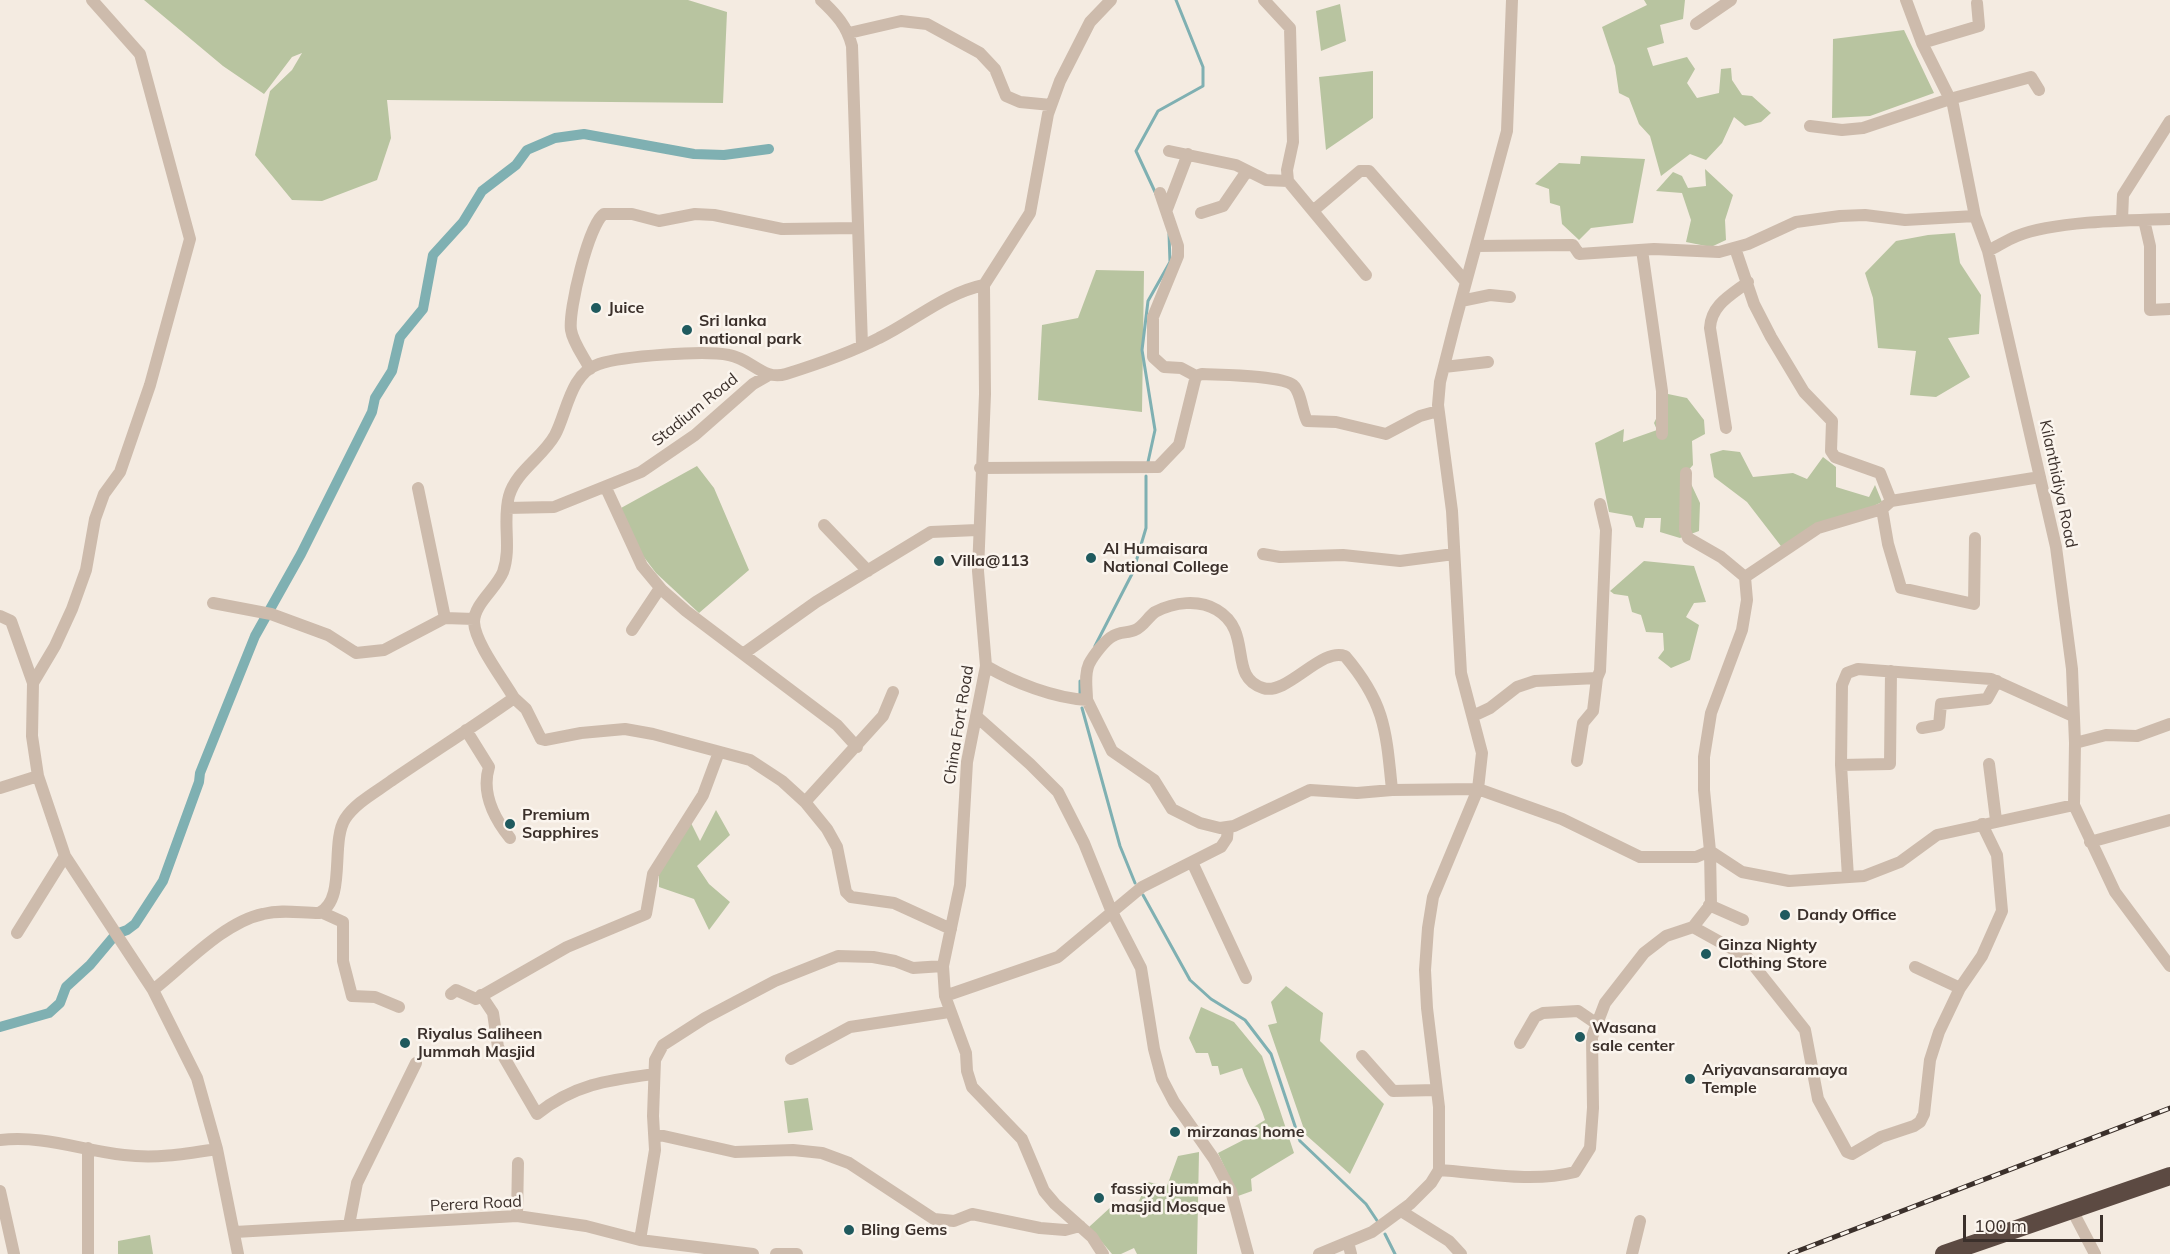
<!DOCTYPE html>
<style>
body{margin:0}
#map{position:relative;width:2170px;height:1254px;overflow:hidden;background:#f4ebe1;font-family:Mulish,sans-serif}
canvas{display:block}
.scale{position:absolute;left:1963px;top:1215px;width:140px;height:27px;box-sizing:border-box;border:3px solid #3b302b;border-top:0;padding-left:8px;font-size:18px;line-height:21px;white-space:nowrap;color:#3b302b;-webkit-text-stroke:4px #fbf5ee;paint-order:stroke}
</style>
<div id="map">
<canvas width="2170" height="1254"></canvas>
<div class="scale">100 m</div>
</div>
<script>
const context = document.querySelector('canvas').getContext('2d');
context.lineJoin = 'round';
function fillPath(path, color) { context.fillStyle = color; context.fill(path, 'evenodd'); }
function strokePath(path, color, width, dash) { context.strokeStyle = color; context.lineWidth = width; context.lineCap = dash ? 'butt' : 'round'; context.setLineDash(dash || []); context.stroke(path); }
function write(font, color, halo, rows, align = 'center') {
  context.font = font + ' Mulish,sans-serif'; context.lineWidth = 5; context.setLineDash([]); context.textBaseline = 'middle'; context.strokeStyle = halo; context.fillStyle = color; for (const [text, x, y, turn = 0] of rows) {
    context.save(); context.translate(x, y); context.rotate((+turn || 0) * Math.PI / 180); context.textAlign = isNaN(turn) ? turn : align; if (halo) context.strokeText(text, 0, 0); context.fillText(text, 0, 0); context.restore();
  }
}
fillPath(new Path2D(`
 M144,0H688L727,12L723,103L387,100L391,138L377,180L322,201L292,200L255,155L270,91L292,70L302,53L292,57L264,94L223,66Z
 M1644,0H1685L1683,19L1660,25L1664,43L1647,48L1653,66L1687,57L1695,69L1687,83L1697,98L1719,93L1721,69L1731,68L1732,80L1742,95L1752,96L1771,113L1761,122L1745,126L1734,117L1722,143L1706,160L1690,154L1661,176L1650,136L1639,124L1629,98L1619,93L1615,66L1602,27L1647,5Z
 M1340,4L1346,41L1321,51L1316,11Z
 M1904,30L1934,93L1870,116L1832,118L1833,39Z
 M1373,71V118L1326,150L1319,77Z
 M1581,156L1645,159L1633,223L1591,228L1579,240L1562,224L1560,206L1550,203L1549,189L1535,184L1559,163L1580,164Z
 M1705,169L1733,195L1725,220L1726,240L1711,247L1686,242L1691,220L1682,193L1656,191L1673,172L1682,176L1688,188L1706,186Z
 M1955,233L1960,263L1981,295L1979,334L1948,338L1970,377L1936,397L1910,395L1916,351L1878,348L1873,298L1865,273L1896,241L1928,235Z
 M1096,270L1144,271L1142,412L1038,400L1042,325L1078,318Z
 M1668,394L1687,398L1704,420L1705,434L1692,441L1693,465L1686,473L1700,503L1699,531L1680,538L1660,532L1661,518H1645L1643,528L1636,527L1632,516L1609,512L1595,443L1624,429L1623,442L1657,430L1654,423Z
 M1723,450L1740,452L1753,477L1793,473L1807,479L1823,457L1836,467V487L1869,497L1875,485L1882,502L1784,550L1747,502L1714,477L1710,454Z
 M697,466L714,488L749,570L699,613L656,573L640,552L621,508Z
 M1644,561L1694,566L1706,602L1694,603L1686,617L1699,625L1690,660L1671,668L1658,658L1664,650L1663,633L1646,632L1641,615L1632,612L1628,596L1614,594L1610,591Z
 M716,810L730,835L697,866L709,884L730,902L709,930L694,899L659,887V872L691,823L700,841Z
 M1286,986L1323,1013L1320,1041L1384,1104L1350,1174L1306,1135L1268,1025L1277,1023L1271,1002Z
 M1201,1007L1234,1022L1262,1056L1294,1153L1251,1179L1252,1191L1238,1196L1218,1153L1253,1135L1252,1128L1265,1120C1259,1100 1248,1087 1242,1068L1220,1075L1218,1066H1212L1208,1053H1196L1189,1038Z
 M808,1098L813,1130L788,1133L784,1101Z
 M1199,1152L1197,1254H1137L1134,1248L1121,1254H1112L1089,1227L1113,1205L1133,1213L1148,1182L1167,1186L1178,1156Z
 M150,1235L153,1254H118V1241Z`), '#b8c4a0');
strokePath(new Path2D(`
 M1156,194L1136,151L1158,111L1203,86V67L1176,0
 M1148,462L1155,430L1142,350L1148,301L1170,262L1169,234
 M1095,646L1133,572L1146,528V476
 M1080,694V681
 M1082,708L1120,846L1135,883
 M1143,895L1190,980L1211,999L1245,1020L1271,1054L1300,1141L1366,1204L1378,1222
 M1385,1234L1395,1254`), '#7fb0b2', 3);
strokePath(new Path2D(`
 M0,1027L49,1013L60,1003L66,987L90,965L116,934L127,930L135,924L163,881L199,782L200,773L255,636L301,554L372,412L375,398L392,371L400,337L423,309L433,255L463,222L482,191L516,165L527,150L555,138L584,134L694,154L724,155L769,149`), '#7fb0b2', 10);
strokePath(new Path2D(`
 M92,0L140,54L190,239L150,385L120,472L104,494L95,519L86,570L72,609L55,646L33,683L32,736L38,776L65,856L153,990L197,1078L217,1149L238,1254
 M821,0C836,14 847,26 852,46L862,345
 M1264,0L1290,28L1293,142L1287,170L1288,181L1366,275
 M1906,0L1922,43L1953,105L1975,216L1988,251L2056,547L2072,669L2075,743L2074,805L2115,892L2170,966
 M1696,24L1731,0
 M849,33L901,21L927,24L980,53L995,69L1006,96L1020,102L1051,105
 M1922,43L1979,26L1977,3
 M1810,126L1842,130L1863,128L1950,99L2031,77L2039,90
 M1169,151L1236,165L1266,180L1288,181
 M1160,193L1178,246V256L1153,317V357L1164,367L1181,368L1196,376L1202,374C1220,375 1280,375 1293,385C1301,392 1302,411 1307,421L1336,422L1386,434L1420,416L1438,411
 M1167,209L1188,154
 M1314,210L1360,171H1369L1466,282
 M1201,213L1223,206L1247,171
 M2122,220L2123,195L2170,121
 M2144,220L2150,246V310L2170,309
 M1476,246L1573,245L1579,254L1654,249L1719,252L1748,244L1796,222L1840,216L1865,215L1905,220L1975,216
 M1735,248L1754,304L1771,337L1804,392L1832,421L1831,451L1835,457L1880,473L1891,501
 M1642,250L1662,391V434
 M1988,251C1998,246 2007,240 2017,236C2054,221 2130,220 2170,219
 M1461,301L1490,295L1510,297
 M1444,367L1488,362
 M590,369C584,357 573,343 571,330C568,311 589,223 604,214H632L659,221L695,214L714,215L782,229L858,228
 M1726,428L1710,328C1711,305 1731,295 1748,282
 M980,468L1158,467L1179,445L1196,376
 M1686,473L1685,530L1688,538L1721,557L1745,577
 M418,488L445,618
 M606,488L642,566L662,590L686,611L837,725L857,747
 M507,508L554,507L641,472L695,435L753,384L767,376
 M1882,509L1888,544L1901,588L1974,604L1975,538
 M824,525L868,571
 M1263,554L1280,557L1343,555L1400,561L1454,554
 M213,603L271,614L328,635L356,653L384,650L445,618L474,619
 M0,616L11,621L33,683
 M632,630L660,588
 M743,654L816,602L931,532L977,530
 M986,666C1015,683 1054,698 1087,700L1112,751L1154,780L1172,809L1200,823L1220,828L1234,826L1310,790L1357,793L1392,790L1478,789L1562,819L1640,857H1696L1710,851L1742,872L1789,881L1864,876L1900,862L1937,835L2074,805
 M514,698L526,709L541,739L545,740L581,733L625,729L653,734L750,760L782,781L805,802L827,829L837,847L846,892L851,897L894,903L951,929
 M1087,700C1087,688 1084,675 1089,664C1093,656 1105,640 1113,636C1119,632 1128,633 1135,630C1143,627 1148,617 1155,612C1174,602 1199,599 1217,610C1254,632 1227,677 1263,688C1287,696 1321,647 1345,656C1385,703 1386,730 1392,790
 M976,716L1030,764L1058,792L1084,843L1111,910L1141,968L1154,1049L1162,1079L1174,1102L1214,1159L1231,1191L1248,1254
 M1473,716L1490,708L1517,687L1535,681L1597,678L1600,671L1606,530L1600,504
 M1922,728L1939,725L1941,704L1987,699L1997,681
 M466,730L489,767C481,793 494,818 510,838
 M2075,743L2106,735L2137,736L2170,724
 M1577,761L1583,723L1593,711L1597,678
 M1989,764L1996,820
 M1841,765L1890,764L1891,671
 M0,788L38,776
 M805,802L883,716L893,692
 M2090,842L2170,820
 M1192,862L1246,978
 M1848,877L1841,765L1842,685L1847,673L1858,669L1991,679L2073,716
 M1709,905L1743,920
 M321,912L343,922V961L352,996L375,997L399,1007
 M1693,927L1747,957L1805,1030L1818,1099L1847,1152L1852,1154L1881,1137L1914,1126L1920,1122L1924,1114L1930,1060L1939,1032L1960,988L1982,956L2002,911L1997,855L1982,824
 M17,933L65,856
 M1915,967L1960,988
 M153,990C184,966 224,922 263,914C282,909 300,913 319,913C347,900 330,843 345,819C355,803 376,792 391,781C432,753 473,727 514,698C503,679 475,643 474,622C474,604 496,589 503,572C512,547 502,521 509,496C516,471 543,457 555,435C567,413 570,373 599,364C623,356 704,350 729,355C752,359 763,381 786,374C818,364 850,353 879,338C914,321 945,293 984,285
 M451,994L456,990L476,999L567,947L646,914L653,874L703,795L719,752
 M481,995L493,1013L498,1047L537,1114C575,1084 609,1080 654,1074
 M945,996L1058,957L1142,887L1221,847L1227,838L1228,827
 M1520,1043L1535,1017L1543,1013L1578,1011L1597,1024
 M1362,1056L1393,1091L1436,1090
 M791,1059L850,1027L949,1012
 M655,1134L735,1152L793,1150L822,1153L849,1163L934,1219L954,1221L972,1214L1040,1228L1065,1230L1080,1226
 M0,1140C43,1135 81,1150 124,1155C156,1159 185,1154 217,1149
 M1439,1170C1483,1173 1532,1183 1575,1172L1590,1148L1593,1108L1592,1037L1605,1003L1644,953L1666,936L1693,927L1711,904L1710,851L1704,790V757L1711,713L1742,630L1747,600L1745,577L1818,528L1882,509L1891,501L2040,477
 M0,1191L14,1254
 M2072,1210L2095,1254
 M1401,1211L1449,1241L1461,1254
 M517,1216L518,1163
 M349,1225L357,1183L416,1063
 M235,1232L517,1216L586,1226L640,1240L753,1254
 M640,1240L655,1150L653,1116L655,1060L663,1045L705,1018L775,981L838,956L873,957L895,961L913,968L943,966
 M1348,1242L1351,1254
 M88,1254V1148
 M776,1254H797
 M1103,1254L1092,1237L1055,1204L1044,1191L1022,1139L972,1087L967,1071L966,1053L945,996L943,966L960,885L967,762L986,666L978,571L985,394L984,285L1030,213L1048,114L1060,81L1090,22L1111,0
 M1319,1254L1372,1232L1410,1204L1431,1183L1439,1170V1107L1427,1008L1425,970L1428,928L1433,897L1478,789L1482,753L1461,673L1452,511L1438,405L1440,382L1455,323L1507,131L1512,0
 M1632,1254L1640,1221`), '#cdbbac', 12);
strokePath(new Path2D(`
 M1944,1254L2170,1176`), '#5c4a42', 18);
const rail = new Path2D(`
 M1790,1254L2170,1108`);
strokePath(rail, '#3b302b', 5);
strokePath(rail, '#fbf5ee', 3, [9]);
for (const [x, y, r, color] of [
 [596,308,6,"#1f5a5e"],
 [687,330,6,"#1f5a5e"],
 [1091,558,6,"#1f5a5e"],
 [939,561,6,"#1f5a5e"],
 [510,824,6,"#1f5a5e"],
 [1785,915,6,"#1f5a5e"],
 [1706,954,6,"#1f5a5e"],
 [1580,1037,6,"#1f5a5e"],
 [405,1043,6,"#1f5a5e"],
 [1690,1079,6,"#1f5a5e"],
 [1175,1132,6,"#1f5a5e"],
 [1099,1198,6,"#1f5a5e"],
 [849,1230,6,"#1f5a5e"]
]) { const dot = new Path2D(); dot.arc(x, y, r, 0, 2 * Math.PI); context.fillStyle = color; context.fill(dot); strokePath(dot, '#fbf5ee', 2); }
write('bold 16px', '#3b302b', '#fbf5ee', [
 ["Juice",608,308],
 ["Sri lanka",699,321],
 ["national park",699,339],
 ["Al Humaisara",1103,549],
 ["National College",1103,567],
 ["Villa@113",951,561],
 ["Premium",522,815],
 ["Sapphires",522,833],
 ["Dandy Office",1797,915],
 ["Ginza Nighty",1718,945],
 ["Clothing Store",1718,963],
 ["Wasana",1592,1028],
 ["sale center",1592,1046],
 ["Riyalus Saliheen",417,1034],
 ["Jummah Masjid",417,1052],
 ["Ariyavansaramaya",1702,1070],
 ["Temple",1702,1088],
 ["mirzanas home",1187,1132],
 ["fassiya jummah",1111,1189],
 ["masjid Mosque",1111,1207],
 ["Bling Gems",861,1230]
], 'left');
write('16px', '#3b302b', '#fbf5ee', [
 ["Stadium Road",695,410,-39],
 ["Kilanthidiya Road",2058,484,78],
 ["China Fort Road",959,725,-81],
 ["Perera Road",476,1204,-3]
]);
</script>
